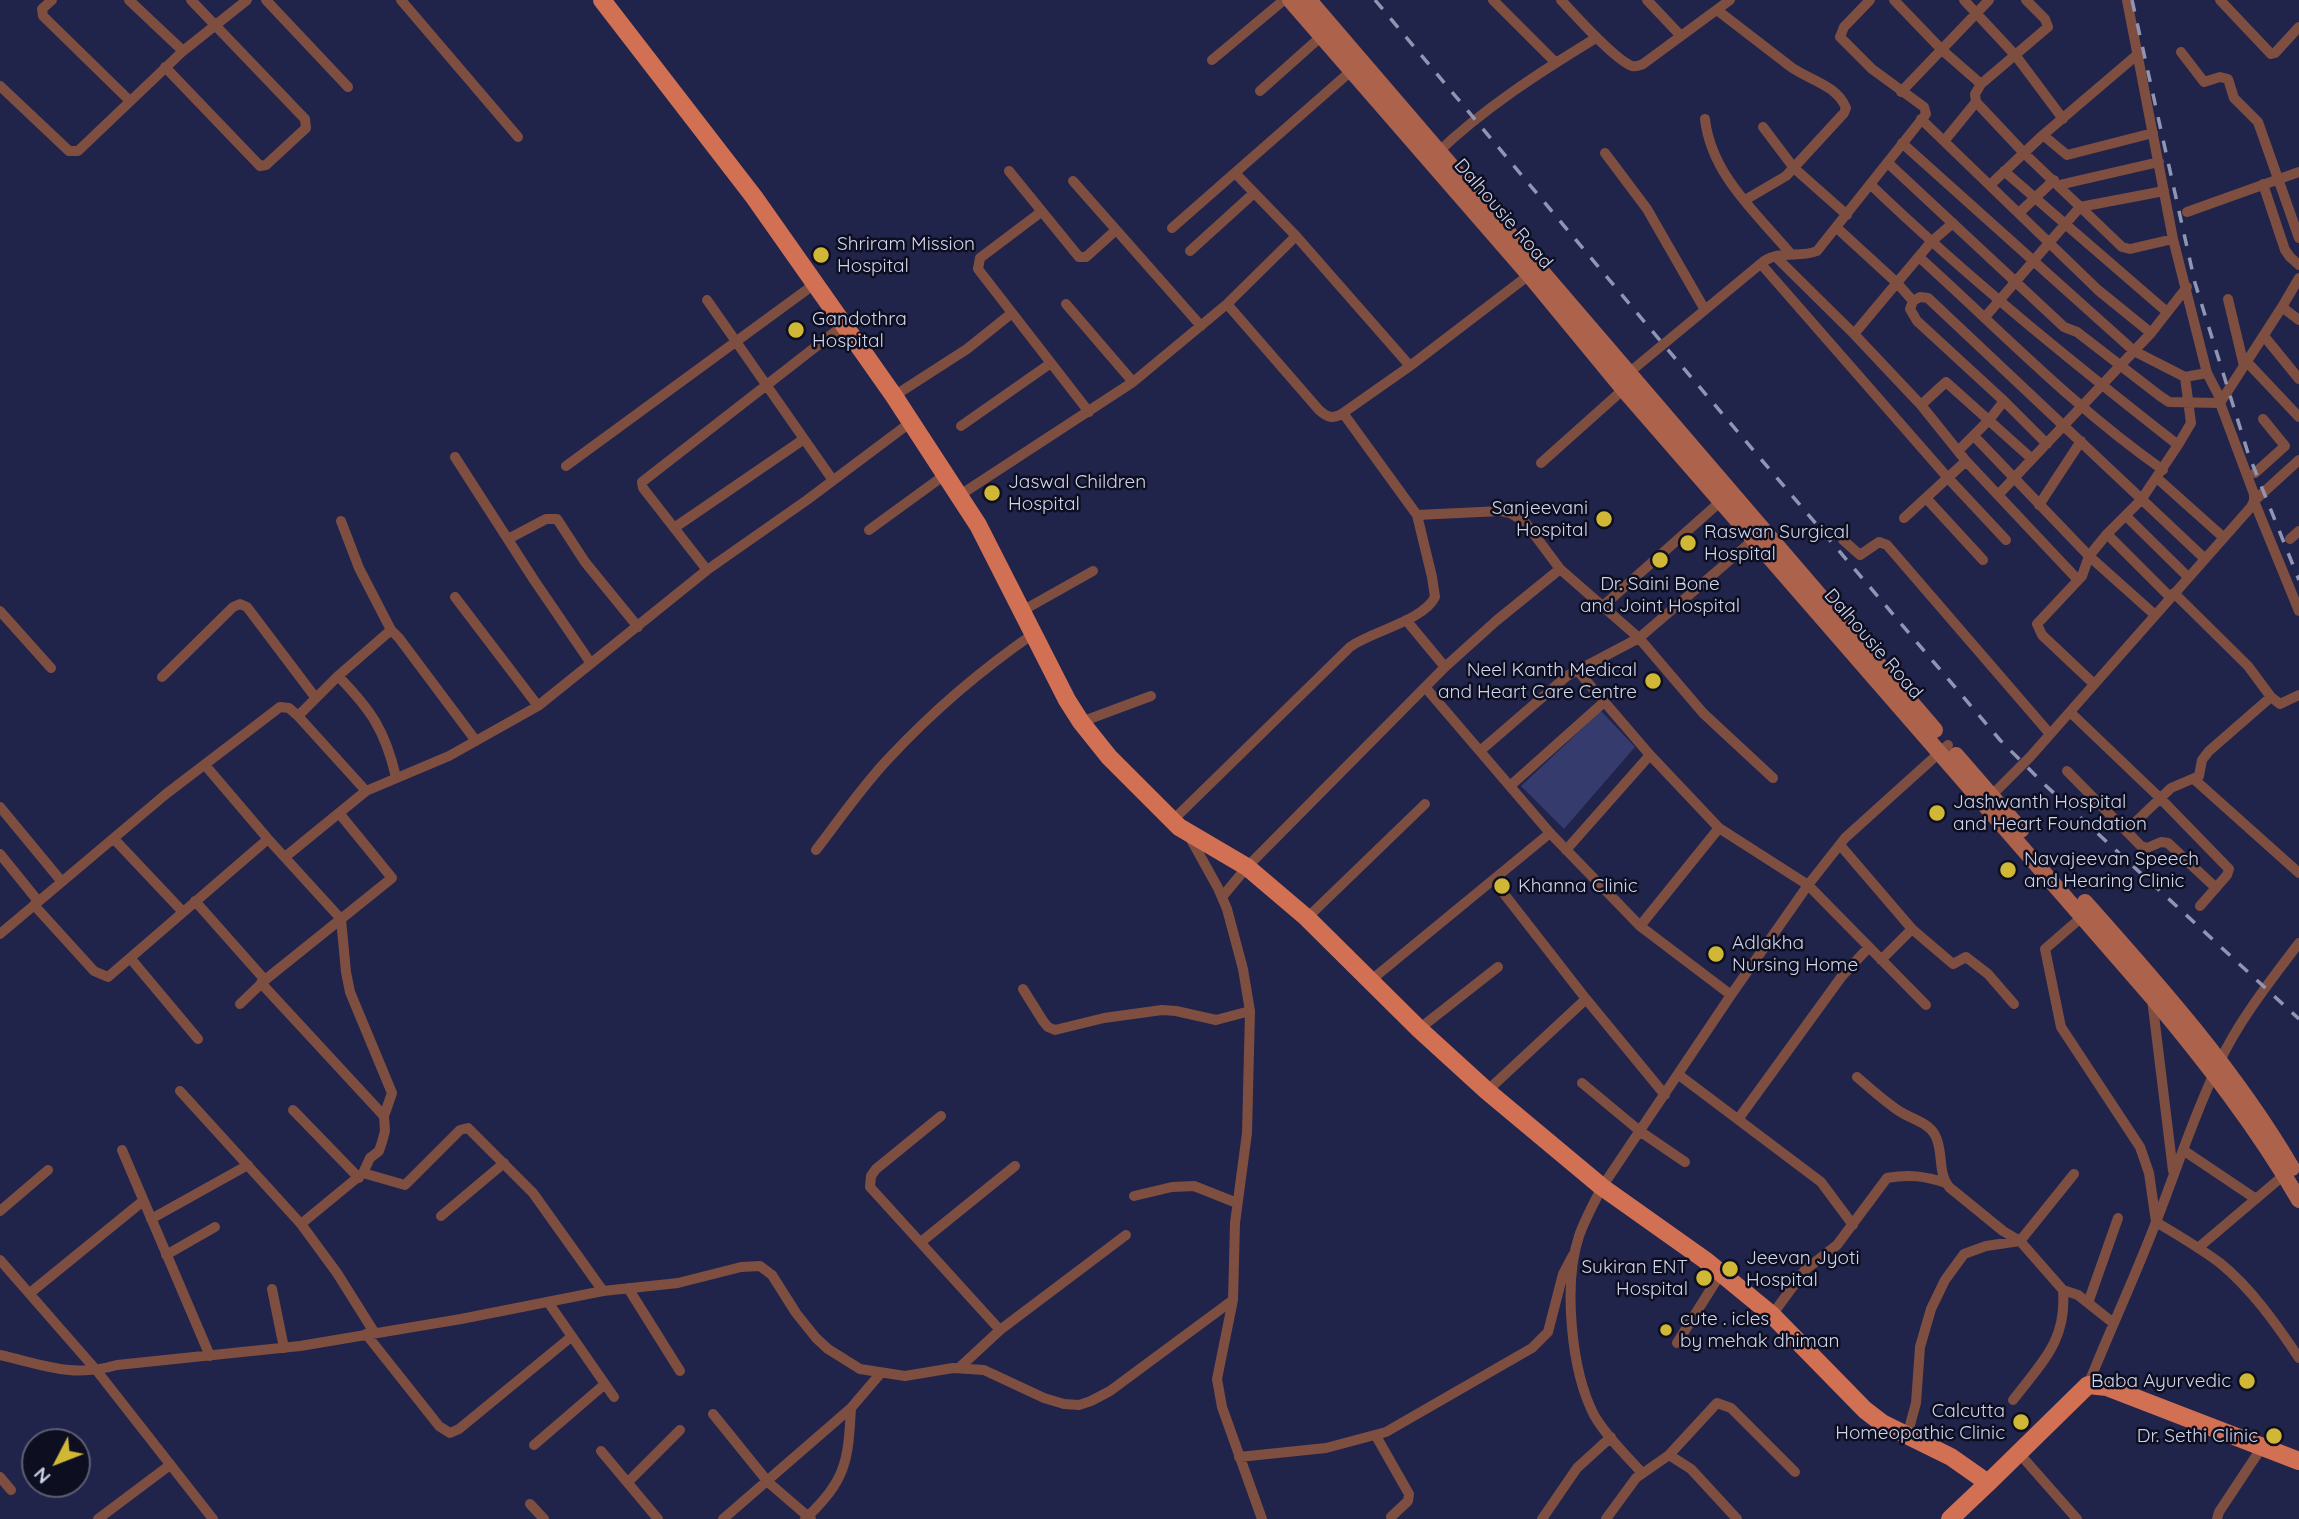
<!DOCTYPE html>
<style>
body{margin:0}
#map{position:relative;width:2299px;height:1519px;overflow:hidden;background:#20234a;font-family:Quicksand,sans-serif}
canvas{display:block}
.north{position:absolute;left:21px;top:1428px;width:70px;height:70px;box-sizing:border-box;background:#0d0f20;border:2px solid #5b5e72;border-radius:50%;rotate:228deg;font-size:19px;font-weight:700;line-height:28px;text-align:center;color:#d0d5ee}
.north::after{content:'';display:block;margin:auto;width:24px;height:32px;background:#d1b736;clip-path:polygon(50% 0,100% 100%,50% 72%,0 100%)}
</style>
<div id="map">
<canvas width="2299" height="1519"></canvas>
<div class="north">N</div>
</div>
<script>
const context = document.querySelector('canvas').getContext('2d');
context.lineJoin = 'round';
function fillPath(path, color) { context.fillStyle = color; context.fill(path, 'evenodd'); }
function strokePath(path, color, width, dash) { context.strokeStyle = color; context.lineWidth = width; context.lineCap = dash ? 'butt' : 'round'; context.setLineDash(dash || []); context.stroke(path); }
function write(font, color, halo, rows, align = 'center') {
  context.font = font + ' Quicksand,sans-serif'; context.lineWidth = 5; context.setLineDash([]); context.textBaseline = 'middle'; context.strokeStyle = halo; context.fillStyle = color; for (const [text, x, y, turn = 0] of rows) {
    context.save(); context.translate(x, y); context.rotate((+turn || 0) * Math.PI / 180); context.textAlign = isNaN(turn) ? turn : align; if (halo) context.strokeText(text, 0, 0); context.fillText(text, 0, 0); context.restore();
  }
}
fillPath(new Path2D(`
 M1601,711L1635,747L1564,829L1521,786Z`), '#363b6e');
strokePath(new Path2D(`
 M52,0L42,9L43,16L130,101
 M129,0L183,51
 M266,0L348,87
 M401,0L518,137
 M1493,0L1555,62
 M1561,0C1575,15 1615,60 1632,66C1637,67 1638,66 1643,64L1730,0
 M1647,0L1681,36
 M1894,0L1942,50L1981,84
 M1964,0L2016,56L2063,119
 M2026,0L2045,19L2048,27L1981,84L1975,94L1976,102L2024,153L2122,247L2130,249L2173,239
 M2127,0L2173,239L2207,373L2221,400
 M2220,0L2271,54L2275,53L2299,27
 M1717,10C1742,29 1766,48 1791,67C1809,80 1837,85 1846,108L1844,113L1786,176L1745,200
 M2181,52L2204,82L2220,77L2228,79L2234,98L2258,122L2299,238
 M1212,60L1284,0
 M165,67L260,166L266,165L306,128L305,119L191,0
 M0,86L69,151H78L183,51L247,0
 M1260,91L1325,33
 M1901,92L1989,0
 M1705,119C1711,174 1756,213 1790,253
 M1921,119L2098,290L2151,333
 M1763,127L1794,168L1847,215
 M2043,135L2067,155L2153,133
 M1945,140L1976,102
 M1902,143L2134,351L2185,377L2207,373
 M1605,153L1647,209L1705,310
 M1436,154C1484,108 1540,72 1596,38
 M1888,163L2064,327L2077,332L2160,396L2169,402L2220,403
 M1009,171L1079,257H1086L1116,230
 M2004,171L2167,312
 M1235,173L1296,236L1410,366
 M1073,181L1201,326
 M2263,184L2285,250L2290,257L2299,265
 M1871,185C1968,278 2072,362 2178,445
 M1990,185L2043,135L2138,54
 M2059,185L2159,162
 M1041,212L980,258L978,269L1089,412
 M2187,212L2299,172
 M2019,213L2054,180
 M1172,228L1351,71
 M1837,228L1897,283L1913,301L1920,297L1928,298L2204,558
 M1190,251L1254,193
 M1775,256L1854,334L1921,405L1966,461L2078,580
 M1919,257C2000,330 2073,407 2163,470
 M1761,264L1948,478L2006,540
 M2228,299L2244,366
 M707,300L832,479
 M1913,301L1910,309L1917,321L2004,401L2047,444
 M1066,304L1133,382
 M1227,304L1319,410C1327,417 1333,420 1343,413L1410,366L1529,275
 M2282,307L2299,278
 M1985,317L2080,207L2164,191
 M1854,334L1931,242L1953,223
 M2264,336L2299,379
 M2247,362L2299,417
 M1625,376L1764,261C1782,250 1800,258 1817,251L1926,114L1924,107L1872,69L1840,37L1844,27L1870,0
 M894,396L967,349L1012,313
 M1921,405L1946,382L2032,459
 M961,426L1051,363
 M1974,436L2089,556L2155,615
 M1958,451L1989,420L2004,401
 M455,457L534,580L590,662
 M2299,460L2254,501L2299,611
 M1541,463L1626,387
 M566,466L816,283
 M2255,473L2285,446L2263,419
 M2157,478L2223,537
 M960,495L1133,382L1227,304L1296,236
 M1998,495L2151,333L2187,287
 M1926,498L1983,560
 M2039,505L2081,441
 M1417,515L1501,511L1510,513L1525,522L1560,569L1639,638L1703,713L1773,778
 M2126,516L2188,577
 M1904,518L1966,461
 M341,521L359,568L391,630L399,638L476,741
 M674,528L804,439
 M869,530L946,474
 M2107,534L2170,597
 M508,539L546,519H557L585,562L638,627
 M2290,539L2299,531
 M1843,540L1860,555L1879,542L1887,545L2050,734
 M707,570L643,488L642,482L845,324
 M455,597L538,706
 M1603,606L1721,501
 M0,611L51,668
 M1022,611L1093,571
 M1406,620L1445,667
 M1577,670L1650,755L1719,828L1640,926
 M338,676C371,710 385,730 396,777
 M162,677L233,607L240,604L247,607L315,697
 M2094,684L2042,635L2037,624L2082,576L2089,556L2107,534L2141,500L2178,445L2191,423L2185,377
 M1425,687L1550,833L1640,926L1731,995
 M2271,697L2280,704L2299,695
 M2070,712L2160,798L2229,869L2227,875L2200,906
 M298,716L338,676L391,630
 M1081,722L1151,696
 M1480,751L1567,676L1639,638L1759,535
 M205,765L268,839L341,919L346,972L350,992L392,1093L384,1116L385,1131L382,1142L379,1151L370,1158L363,1173L301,1224
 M2067,771L2141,846L2147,848L2161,842L2168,843L2216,888
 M2195,780L2299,873
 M1510,786L1603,703
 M1987,800L2030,757L2251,507L2254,501V494L2220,403L2282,307L2299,320
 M0,807L62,882
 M1172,821L1350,647C1372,631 1423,621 1435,597L1432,577L1417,515L1343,413
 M1719,828L1808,885L1926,1005
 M2126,831L2171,788L2199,776L2202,760L2209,751L2271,697L2248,666L2174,593
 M1188,834L1218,888L1227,909L1243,969L1250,1011L1247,1133L1235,1223L1233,1300L1217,1379L1222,1407L1262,1519
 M115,840L183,912
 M1840,845L1912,929L1953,964L1966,957L1988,974L2014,1004
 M816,850C840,819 863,785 890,757C933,711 981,670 1033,634
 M1566,850L1650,755
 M0,854L38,901
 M285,857L366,791L449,756L538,706L707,570L807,500L911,422
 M1494,881L1586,999L1665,1095
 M1222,897L1247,867L1445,667L1496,621L1560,569
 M195,901L265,980
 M34,905L94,971L108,977L268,839
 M2083,916L2045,949L2061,1027L2140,1147L2149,1173L2156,1222C2178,1235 2200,1248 2220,1263C2251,1288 2277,1325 2299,1358
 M1307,918L1425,804
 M0,934L166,794L280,707L289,708L298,716L366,791
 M131,959L198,1039
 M1881,960L1912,929
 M1370,981L1550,833
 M261,983L384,1116
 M1023,989L1043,1021L1048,1027L1055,1030L1104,1018L1162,1010L1176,1011L1216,1020L1250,1011
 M2152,999L2173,1171
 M240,1004L265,980L392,878L339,813
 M1419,1029L1498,967
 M1679,1075L1821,1182L1853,1225
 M1857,1077C1871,1089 1884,1101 1899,1111C1911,1119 1928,1122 1935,1135C1944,1151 1937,1172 1949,1187L2003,1231L2020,1241L2063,1290L2078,1295L2112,1322
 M1582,1083L1641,1132L1685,1162
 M180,1091L301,1224L337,1273L374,1332
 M1487,1091L1586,999
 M293,1110L359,1178
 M941,1116L876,1169L871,1176L870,1187L1000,1330
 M1739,1118L1842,976L1869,947
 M122,1150L210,1356
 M2183,1150L2256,1199
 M363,1173L405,1185L460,1130L468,1128L533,1193L603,1291
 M1134,1196L1172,1187L1194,1186L1237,1203
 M0,1211L48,1170
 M441,1216L504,1163
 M151,1219L248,1165
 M921,1242L1015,1166
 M2198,1248L2284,1175
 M166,1255L215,1227
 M0,1260L97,1371L213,1519
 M628,1288L680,1371
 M272,1289L284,1348
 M30,1293L143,1201
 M548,1302L614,1397
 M2088,1303L2118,1218
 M1772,1315L1805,1270L1837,1245L1887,1178C1909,1174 1925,1176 1946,1183
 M366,1334L439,1426L450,1433L459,1429L571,1337
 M1677,1343L1721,1273
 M0,1355C44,1365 72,1378 117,1365L300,1346L461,1319L603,1291L678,1283L741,1267L760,1266L772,1275L796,1313L816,1338L828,1349L860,1369L905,1376L953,1368L984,1370L1044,1398L1064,1404L1079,1405L1091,1401L1110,1391L1233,1300
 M959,1368L1000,1330L1126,1235
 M2088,1385C2110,1330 2135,1277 2156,1222C2177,1169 2194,1114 2219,1063C2239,1020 2271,980 2299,943
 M2013,1400C2042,1362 2067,1341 2063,1290
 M713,1414L768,1482L811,1519
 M1376,1436L1409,1494L1408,1501L1391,1517
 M1907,1436L1916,1403L1920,1347L1931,1309L1945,1280L1964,1254L1986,1246L2020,1241L2074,1174
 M534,1445L605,1384
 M601,1451L658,1519
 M2018,1452L2077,1519
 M1669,1455L1691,1469L1737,1519
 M1239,1457L1326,1448L1386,1432L1532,1348L1548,1332L1563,1274L1573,1255
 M1642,1473C1626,1455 1606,1436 1594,1415C1571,1370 1563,1284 1579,1236C1585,1219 1594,1203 1602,1187L1731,995L1808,885L1845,838L1948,745
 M0,1477L11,1490
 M628,1482L680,1430
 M530,1504L544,1519
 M98,1519L170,1465
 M723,1519L851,1408L880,1374
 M805,1519C846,1480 848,1463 851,1408
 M1542,1519L1577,1468L1611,1437
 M1606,1519L1636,1478L1669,1455L1717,1403L1731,1408L1795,1472
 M2217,1519L2219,1512L2262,1447`), '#7e4e40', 10);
strokePath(new Path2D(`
 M1290,0L1529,275L1623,389L2151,996C2205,1061 2257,1127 2299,1200
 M1309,0L1935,730
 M1956,755L2021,830
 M2085,902C2160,986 2235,1071 2292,1168`), '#ad624c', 16);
strokePath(new Path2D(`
 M602,0L754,197L894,396L978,525L1067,700L1081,722L1109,757L1179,827L1247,867L1307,918L1419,1029L1487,1091L1602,1187L1705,1260L1772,1315L1865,1410L1882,1423L1951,1457L1988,1483L2088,1385L2107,1387L2299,1461
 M1950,1519L1988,1483`), '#d27054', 18);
strokePath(new Path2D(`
 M1375,0L1663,344L2000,740L2044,784L2299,1019
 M2132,0L2195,283L2248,453L2299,580`), '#9095b3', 3.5, [12, 12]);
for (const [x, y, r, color] of [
 [821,255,9,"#d1b736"],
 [796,330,9,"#d1b736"],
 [992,493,9,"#d1b736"],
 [1604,519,9,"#d1b736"],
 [1688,543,9,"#d1b736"],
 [1660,560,9,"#d1b736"],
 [1653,681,9,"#d1b736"],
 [1937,813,9,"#d1b736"],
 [2008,870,9,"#d1b736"],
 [1502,886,9,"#d1b736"],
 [1716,954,9,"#d1b736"],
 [1730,1269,9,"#d1b736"],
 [1704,1278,9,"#d1b736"],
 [1666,1330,7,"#d1b736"],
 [2247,1381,9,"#d1b736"],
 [2021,1422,9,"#d1b736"],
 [2274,1436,9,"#d1b736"]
]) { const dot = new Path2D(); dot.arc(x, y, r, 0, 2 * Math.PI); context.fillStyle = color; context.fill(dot); strokePath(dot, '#0d0f20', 2.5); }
write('19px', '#d0d5ee', '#0d0f20', [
 ["Dalhousie Road",1503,214,49],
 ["Dalhousie Road",1873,644,49]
]);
write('19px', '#d0d5ee', '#0d0f20', [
 ["Shriram Mission",837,244],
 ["Hospital",837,266],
 ["Gandothra",812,319],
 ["Hospital",812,341],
 ["Jaswal Children",1008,482],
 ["Hospital",1008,504],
 ["Sanjeevani",1588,508,"right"],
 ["Hospital",1588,530,"right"],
 ["Raswan Surgical",1704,532],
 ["Hospital",1704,554],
 ["Dr. Saini Bone",1660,584,"center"],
 ["and Joint Hospital",1660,606,"center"],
 ["Neel Kanth Medical",1637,670,"right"],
 ["and Heart Care Centre",1637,692,"right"],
 ["Jashwanth Hospital",1953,802],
 ["and Heart Foundation",1953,824],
 ["Navajeevan Speech",2024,859],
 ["and Hearing Clinic",2024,881],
 ["Khanna Clinic",1518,886],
 ["Adlakha",1732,943],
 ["Nursing Home",1732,965],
 ["Jeevan Jyoti",1746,1258],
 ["Hospital",1746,1280],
 ["Sukiran ENT",1688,1267,"right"],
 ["Hospital",1688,1289,"right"],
 ["cute . icles",1680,1319],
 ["by mehak dhiman",1680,1341],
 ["Baba Ayurvedic",2231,1381,"right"],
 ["Calcutta",2005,1411,"right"],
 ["Homeopathic Clinic",2005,1433,"right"],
 ["Dr. Sethi Clinic",2258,1436,"right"]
], 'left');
</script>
